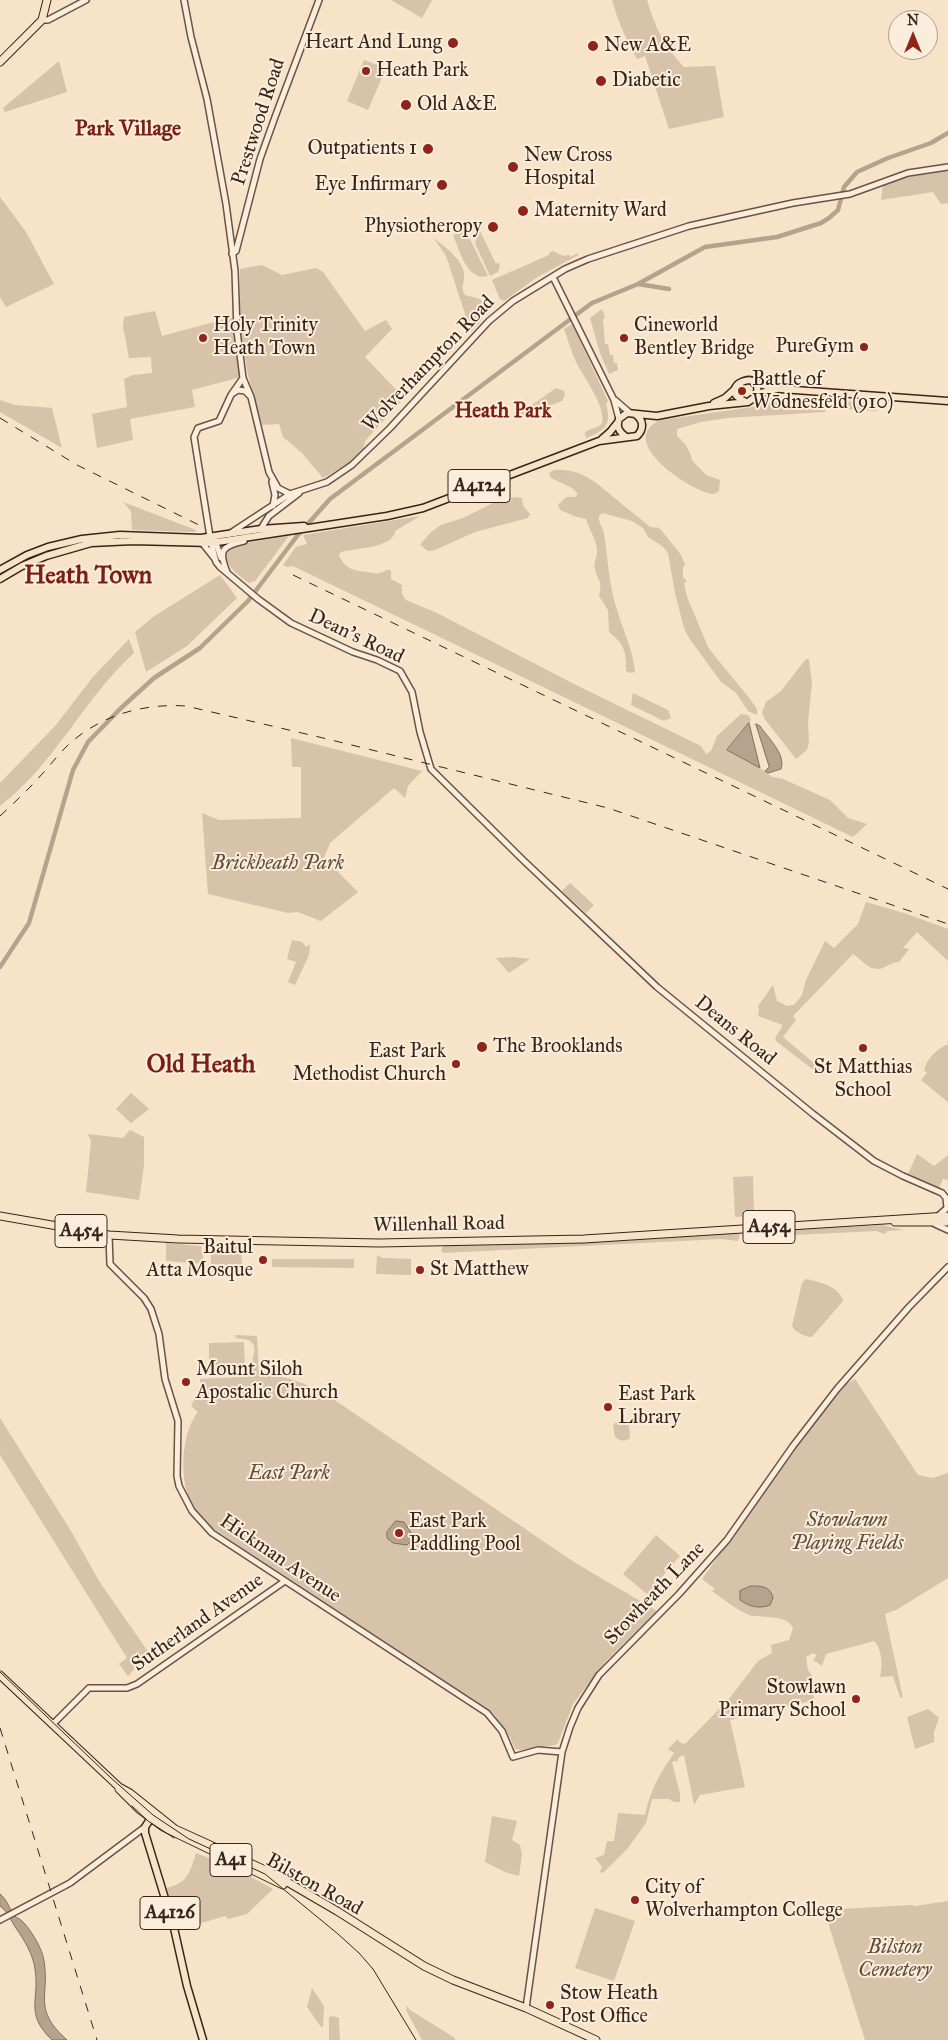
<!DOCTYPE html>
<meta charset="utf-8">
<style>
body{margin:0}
#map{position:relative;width:948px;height:2040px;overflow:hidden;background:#f7e3c8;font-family:"IM FELL Great Primer",serif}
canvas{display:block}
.north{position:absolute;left:888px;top:10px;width:50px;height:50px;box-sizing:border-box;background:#faeddb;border:1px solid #ad9c8e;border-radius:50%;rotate:0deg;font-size:14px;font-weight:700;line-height:20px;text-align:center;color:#3a231a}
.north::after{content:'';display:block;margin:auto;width:18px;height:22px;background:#8f2418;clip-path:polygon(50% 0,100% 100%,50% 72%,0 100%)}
</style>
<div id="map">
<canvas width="948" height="2040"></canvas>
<div class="north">N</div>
</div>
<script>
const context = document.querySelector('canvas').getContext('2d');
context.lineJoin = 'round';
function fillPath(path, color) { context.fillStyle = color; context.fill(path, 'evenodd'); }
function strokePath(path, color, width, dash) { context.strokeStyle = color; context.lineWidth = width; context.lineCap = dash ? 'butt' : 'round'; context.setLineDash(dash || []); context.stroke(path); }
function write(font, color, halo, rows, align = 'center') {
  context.font = font + ' "IM FELL Great Primer",serif'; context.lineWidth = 4; context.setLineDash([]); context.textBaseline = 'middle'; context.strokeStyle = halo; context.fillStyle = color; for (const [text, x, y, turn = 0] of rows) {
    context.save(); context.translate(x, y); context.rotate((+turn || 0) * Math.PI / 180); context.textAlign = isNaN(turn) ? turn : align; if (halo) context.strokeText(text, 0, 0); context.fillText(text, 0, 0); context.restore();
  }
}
fillPath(new Path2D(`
 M391,0H432L422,18Z
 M612,0H647C655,27 664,46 684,67L715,66L724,117L669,129L645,56L637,59C626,40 618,21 612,0Z
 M364,60L386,68L368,110L347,101Z
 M59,61L67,92L5,112L3,108Z
 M948,170V203L941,204L933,192L881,200L883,185L907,177Z
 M0,197L26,232L54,284L6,307L0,297Z
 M481,225L480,231L496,264L498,262L500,266L498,272L490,276L475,243Z
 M462,231L468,235L488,276C467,282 459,249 453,235Z
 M433,237C444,247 465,260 464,277C464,285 460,287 465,295L480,299L486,306L481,321L471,332L446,256Z
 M553,251L563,256L570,255V257L578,253V255L536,278L504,301L500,299L492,280L549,255V253Z
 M262,265L282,275L316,268L323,272L365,331L386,320L392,329L365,357L404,398L365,441L363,451L351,462L323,478L302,453L283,437L279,424L262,425L248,375L240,329V269Z
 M602,309L605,318L603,319L605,344H608L610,355H613L614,363H617L618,370L609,374L600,353L590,318Z
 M155,311L162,336L233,317L235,348L241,377L192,390L195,407L130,419L133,440L97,448L92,414L127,407L124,379L133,375L152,373L151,357L129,358L123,326L124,317Z
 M572,324L608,401L606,404C612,426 605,430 586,438L585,432L601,425C609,411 583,376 576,362C571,351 568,340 564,329Z
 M556,388L564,391L565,395L562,401L519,417V414Z
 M772,397L877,403V411L825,408V412L727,418L701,422L677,429V436L686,445L692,458L691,459L706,475L720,480L719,491C716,493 716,494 712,494C688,490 614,439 661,420L753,407L765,398Z
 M0,400L15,405L52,408L62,448L0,412Z
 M554,470C582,468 596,483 616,499C627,509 639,517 650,527L659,528L662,531L681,555L685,565L683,567V577L687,581L684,583L687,597L709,649L750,699L757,709V715L748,711L736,693L721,682L689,638L684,628L675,593L668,553L662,546L648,537L643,528L632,521L602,513L599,516C598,523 603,527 604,534C608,559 609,586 617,610C623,630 633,650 635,672L630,673L626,671C626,651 625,645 609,632L608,610L599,596C603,580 598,582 595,569C593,563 598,556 597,549C596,539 589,529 586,519L577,517L560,510L558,505L566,497H575L578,494L572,488L551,478L549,473Z
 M517,497L522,498L523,506L530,514L528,518L475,532L435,550L428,551L420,545L430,533L441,525L463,518L497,501Z
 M123,502L196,530L195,532L132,530L131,511Z
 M420,516L395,531C394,548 355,548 341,552L339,555C345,569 354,571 368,572C372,573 376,574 380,573C385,572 385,569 391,570V579L402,585V594L406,600L437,613L578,686L701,746L706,754L711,751L717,736L741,714L748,715L751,719L749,723L727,750L765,771L772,777L783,779L830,800L848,818L867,824L853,837L293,566L287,567L283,565L296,547L307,544L303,535Z
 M289,536L255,581L249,583C236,573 225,567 226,549L239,544Z
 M220,575L237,598L187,646L146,672L135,632L153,617Z
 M129,639L134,653C84,698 55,764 0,806V783L56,725L92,678Z
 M806,659H809L812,683L808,722L809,743L807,750L796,759L764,718L762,712L766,702L781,691Z
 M633,693L668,710L671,718L664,721L631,705Z
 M291,738L422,771L408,786L405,798L394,788L330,843L324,858L358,892L321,921L298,912L288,913L208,894L202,813L219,820L301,818V767H292Z
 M570,883L594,905L586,913L562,891Z
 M866,902L904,913L948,929V961L917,932L903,948L909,949L899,962C890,962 886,968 879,969C868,970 861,959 853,954L793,1016L796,1020L783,1037L822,1070L819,1074L777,1042L775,1038L783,1025L758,1016L759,1010L758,1006L773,985L777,1001L787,1006L794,1005L802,995L806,980L825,941L834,948L858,924Z
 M292,940L302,942L306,947L310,944L309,955L295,985L288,982L296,962L287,959Z
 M513,957L530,959L509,973L496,958Z
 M948,1044V1102L921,1080L927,1073L924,1070C928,1057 936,1050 948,1044Z
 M131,1093L149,1109L131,1123L116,1109Z
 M130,1130L144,1137V1166L139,1200L86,1192L91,1141L88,1134L123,1138Z
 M917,1154L934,1166L948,1155V1180L943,1179L939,1188L908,1174Z
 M753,1176L754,1216L735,1217L733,1177Z
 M882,1225L903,1230L887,1231L885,1234L876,1231L776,1236L749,1240L747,1238L748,1234L752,1232Z
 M736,1233L740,1234L738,1241L721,1239L443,1253L441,1251L443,1246L637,1240Z
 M166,1243L201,1246L204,1264L166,1261Z
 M211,1245H241L242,1266L211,1264Z
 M377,1255L382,1258L411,1259V1275L376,1274Z
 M272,1259H354V1268L272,1267Z
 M806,1279C819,1282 839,1286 843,1301L812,1337C805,1337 795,1332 792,1326L802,1283Z
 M235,1335L257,1336L259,1375C291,1375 309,1385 336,1401L574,1562L657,1611L606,1661L573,1704L558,1743L555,1745L521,1750L515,1749L510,1737L494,1714L214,1529C206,1521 196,1512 191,1502C179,1479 181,1433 198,1412L191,1406L200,1388V1379L241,1377C251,1366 255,1360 254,1345L249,1340L236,1338Z
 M244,1342L245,1371L209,1370V1343Z
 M855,1379L918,1475L933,1478L948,1473V1578L896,1610L885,1614L903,1698L900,1697L893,1676L880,1677C883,1667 882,1648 874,1641L826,1654L822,1666L813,1660L817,1655L813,1653L806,1657L808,1670L813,1677L811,1686L814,1698L810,1701L730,1720L745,1787L700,1795L694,1805L684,1755L678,1758V1761L672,1762L680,1794V1802H674L669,1799H652L646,1823L628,1848L603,1873L600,1872L602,1867L595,1858L604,1855L607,1841H614L618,1813L645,1815C651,1789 659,1775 674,1753L668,1749L678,1739L679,1742L685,1744L729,1699L758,1661L772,1653L771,1645L789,1640L793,1628C786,1613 761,1619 749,1615C738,1611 722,1598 712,1591L715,1589L702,1579L812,1426L846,1384Z
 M0,1418L71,1531L99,1581L149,1653L128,1676L119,1664L127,1658L0,1455Z
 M621,1421H627L629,1425L630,1438C625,1442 619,1441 615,1437L613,1425L616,1422Z
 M656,1535L680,1556L647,1594L623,1574Z
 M928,1709L939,1718L934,1732V1742L915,1749L907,1717Z
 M492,1816L517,1821L512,1840L520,1845L522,1854L519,1876L505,1872L485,1862Z
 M196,1853L237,1869L273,1889L247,1914L228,1919L225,1916L178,1930L167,1888C188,1883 190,1872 196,1853Z
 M948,1901V2040H865L824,1910L911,1905L916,1906Z
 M595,1908L635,1921L614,1981L575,1968Z
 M312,1988L324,2006L323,2027H321L307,2007Z
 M407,2006L410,2010L455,2038V2040H422L406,2010Z
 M332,2016L339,2018L340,2040H329V2017Z`), '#d7c2aa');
const water = new Path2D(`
 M749,723L760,768L727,750Z
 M756,724L760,726C768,738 786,754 781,769L768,773L765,771L769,767Z
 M396,1521L404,1522L413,1536L412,1540L407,1545L393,1543L387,1538V1532Z
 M751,1586C762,1586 770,1586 773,1598L770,1605C759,1609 750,1607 740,1600V1591Z
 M0,1894C8,1900 8,1908 15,1916C16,1918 19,1918 21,1920C29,1927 40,1945 43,1956C52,1995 30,2007 67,2040H52C24,2013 40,2000 35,1969C33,1954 24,1940 16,1928C10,1919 8,1912 0,1906Z`);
fillPath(water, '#b7a28d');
strokePath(water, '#856f5f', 1);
strokePath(new Path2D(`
 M638,284L669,289
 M0,967L29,923L73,770L88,742L121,708L154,678L200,648L248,601L297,536L330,499L592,303L638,284L705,247L777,237L821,223L829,218L838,210L844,187L857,172L888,158L931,143L948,133`), '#b7a28d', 4.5);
const minor = new Path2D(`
 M184,0L191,37L207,99L226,204L235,271L237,331L243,378L251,397L269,472L278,488L290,494
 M42,20H48L86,0
 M232,254L236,251L260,159L275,117L319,0
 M553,277L614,400L619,419
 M243,378L231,395L219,421L198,428L194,437L211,543L216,562L220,567L258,599L291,623L353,652L377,660L400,671L412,692L420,732L431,769L522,859L657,987L813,1114L874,1161L903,1176L942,1193L948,1200
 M233,393L238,390L245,391L250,396
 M615,400L630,413
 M272,482L275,495L273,506
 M260,530L269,516L299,493
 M229,534L290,494L327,482L352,465L390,428L489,321L513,301L565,269L588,259L689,226L793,203L850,194L908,173L948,167
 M215,540L221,558
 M203,544L215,559
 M227,572C218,550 222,546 244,541
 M938,1216L947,1208L946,1198
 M935,1224L948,1230
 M109,1235L110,1264L144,1298L151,1309L159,1334L165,1379L178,1421L177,1476L179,1486L192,1511L212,1533L487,1713L502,1731L513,1757L538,1750L562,1752
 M53,1724L89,1688H127L137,1684L285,1581
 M0,1920L70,1883L145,1827
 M526,2008L562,1752L570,1727L578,1708L599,1675L679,1594L727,1540L793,1446L837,1389L909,1307L948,1267`);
const major = new Path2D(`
 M754,383L781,389L948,401
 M744,401C714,387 766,365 756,396
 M714,403L725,398L736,388
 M626,437C619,432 616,427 619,419L627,413L657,416L709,406L748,402L761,393L777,389
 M602,439L610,432L618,422
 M0,570L27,555L48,547L82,539L120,535L201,538L261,529L304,526
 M0,579L22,566L46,556L91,543L133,541L211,543L387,516L423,508L599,441L637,436C644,429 644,420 635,414
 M153,1815L145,1827V1833L174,1928L187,1986L203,2040`);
const highway = new Path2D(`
 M0,62L42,20L47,0
 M0,1216L109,1235L178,1239L379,1243L584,1239L948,1216
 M895,1222H948
 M0,1675L119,1787L130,1793L175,1829L272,1873L337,1911L424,1966L453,1980L526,2008L596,2040
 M119,1789L140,1810L163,1827L283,1885`);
strokePath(minor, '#695346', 8);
strokePath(major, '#3a231a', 9);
strokePath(highway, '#3a231a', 9);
strokePath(minor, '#faeddb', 5);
strokePath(major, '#f7e3c8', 6);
strokePath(highway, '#f7e3c8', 7);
strokePath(new Path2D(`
 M0,1672L111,1778L153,1815L189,1839L265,1874L338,1934L359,1953L373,1969L416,2040
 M132,1806L148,1821L174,1838`), '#3a231a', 1);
strokePath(new Path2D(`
 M0,418L77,465L201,526
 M293,575L948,889
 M0,816C15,802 30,788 43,773C51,764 58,755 66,747C98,716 142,703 186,706L319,737L608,808L948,924
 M0,1728L97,2040`), '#3a231a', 1, [9, 9]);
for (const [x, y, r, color] of [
 [453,43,6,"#8f2418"],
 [593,46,6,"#8f2418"],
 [366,71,5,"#8f2418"],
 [601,81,6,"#8f2418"],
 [406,105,6,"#8f2418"],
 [428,149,6,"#8f2418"],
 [513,167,6,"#8f2418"],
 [442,185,6,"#8f2418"],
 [523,211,6,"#8f2418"],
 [493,227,6,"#8f2418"],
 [203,338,5,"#8f2418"],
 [624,338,5,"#8f2418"],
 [864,347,5,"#8f2418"],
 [742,391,5,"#8f2418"],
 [482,1047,6,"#8f2418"],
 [863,1048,5,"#8f2418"],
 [456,1064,5,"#8f2418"],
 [263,1260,5,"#8f2418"],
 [420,1270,5,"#8f2418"],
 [186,1382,5,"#8f2418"],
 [608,1407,5,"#8f2418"],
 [399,1533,5,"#8f2418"],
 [856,1699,5,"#8f2418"],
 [635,1900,5,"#8f2418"],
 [550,2005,5,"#8f2418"]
]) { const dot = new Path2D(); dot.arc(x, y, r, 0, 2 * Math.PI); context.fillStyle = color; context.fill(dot); strokePath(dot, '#faeddb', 2); }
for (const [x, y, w] of [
 [479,486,62],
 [769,1227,52],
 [81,1231,52],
 [231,1860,42],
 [170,1913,60]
]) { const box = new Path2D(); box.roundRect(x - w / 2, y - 16.5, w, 33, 4); context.fillStyle = '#faeddb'; context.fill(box); strokePath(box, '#3a231a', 1); }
write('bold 19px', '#3a231a', null, [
 ["A4124",479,486],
 ["A454",769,1227],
 ["A454",81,1231],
 ["A41",231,1860],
 ["A4126",170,1913]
]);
write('20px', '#3a231a', '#faeddb', [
 ["Heart And Lung",442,43,"right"],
 ["New A&E",604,46],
 ["Heath Park",376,71],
 ["Diabetic",612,81],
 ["Old A&E",417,105],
 ["Outpatients 1",417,149,"right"],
 ["New Cross",524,156],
 ["Hospital",524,179],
 ["Eye Infirmary",431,185,"right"],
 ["Maternity Ward",534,211],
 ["Physiotheropy",482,227,"right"],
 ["Holy Trinity",213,326],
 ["Heath Town",213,349],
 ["Cineworld",634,326],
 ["Bentley Bridge",634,349],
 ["PureGym",854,347,"right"],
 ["Battle of",752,380],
 ["Wōdnesfeld (910)",752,403],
 ["The Brooklands",493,1047],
 ["East Park",446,1052,"right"],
 ["Methodist Church",446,1075,"right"],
 ["St Matthias",863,1068,"center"],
 ["School",863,1091,"center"],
 ["Baitul",253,1248,"right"],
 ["Atta Mosque",253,1271,"right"],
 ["St Matthew",430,1270],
 ["Mount Siloh",196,1370],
 ["Apostalic Church",196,1393],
 ["East Park",618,1395],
 ["Library",618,1418],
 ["East Park",409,1522],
 ["Paddling Pool",409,1545],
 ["Stowlawn",846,1688,"right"],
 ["Primary School",846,1711,"right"],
 ["City of",645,1888],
 ["Wolverhampton College",645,1911],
 ["Stow Heath",560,1994],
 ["Post Office",560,2017]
], 'left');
write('20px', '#3a231a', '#faeddb', [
 ["Prestwood Road",259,122,-72],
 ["Wolverhampton Road",429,364,-46],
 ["Dean's Road",356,637,25],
 ["Deans Road",735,1031,39],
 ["Willenhall Road",439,1225,-1],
 ["Hickman Avenue",280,1559,34],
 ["Stowheath Lane",655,1594,-46],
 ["Sutherland Avenue",198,1623,-35],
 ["Bilston Road",314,1885,29]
]);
write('italic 20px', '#614b3e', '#faeddb', [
 ["Brickheath Park",278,864],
 ["East Park",289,1474],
 ["Stowlawn",847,1521],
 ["Playing Fields",847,1544],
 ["Bilston",895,1948],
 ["Cemetery",895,1971]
]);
write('bold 21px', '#7a1f14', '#faeddb', [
 ["Heath Park",503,412]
]);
write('bold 22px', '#7a1f14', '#faeddb', [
 ["Park Village",128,130]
]);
write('bold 25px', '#7a1f14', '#faeddb', [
 ["Heath Town",88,577],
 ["Old Heath",201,1066]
]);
</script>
